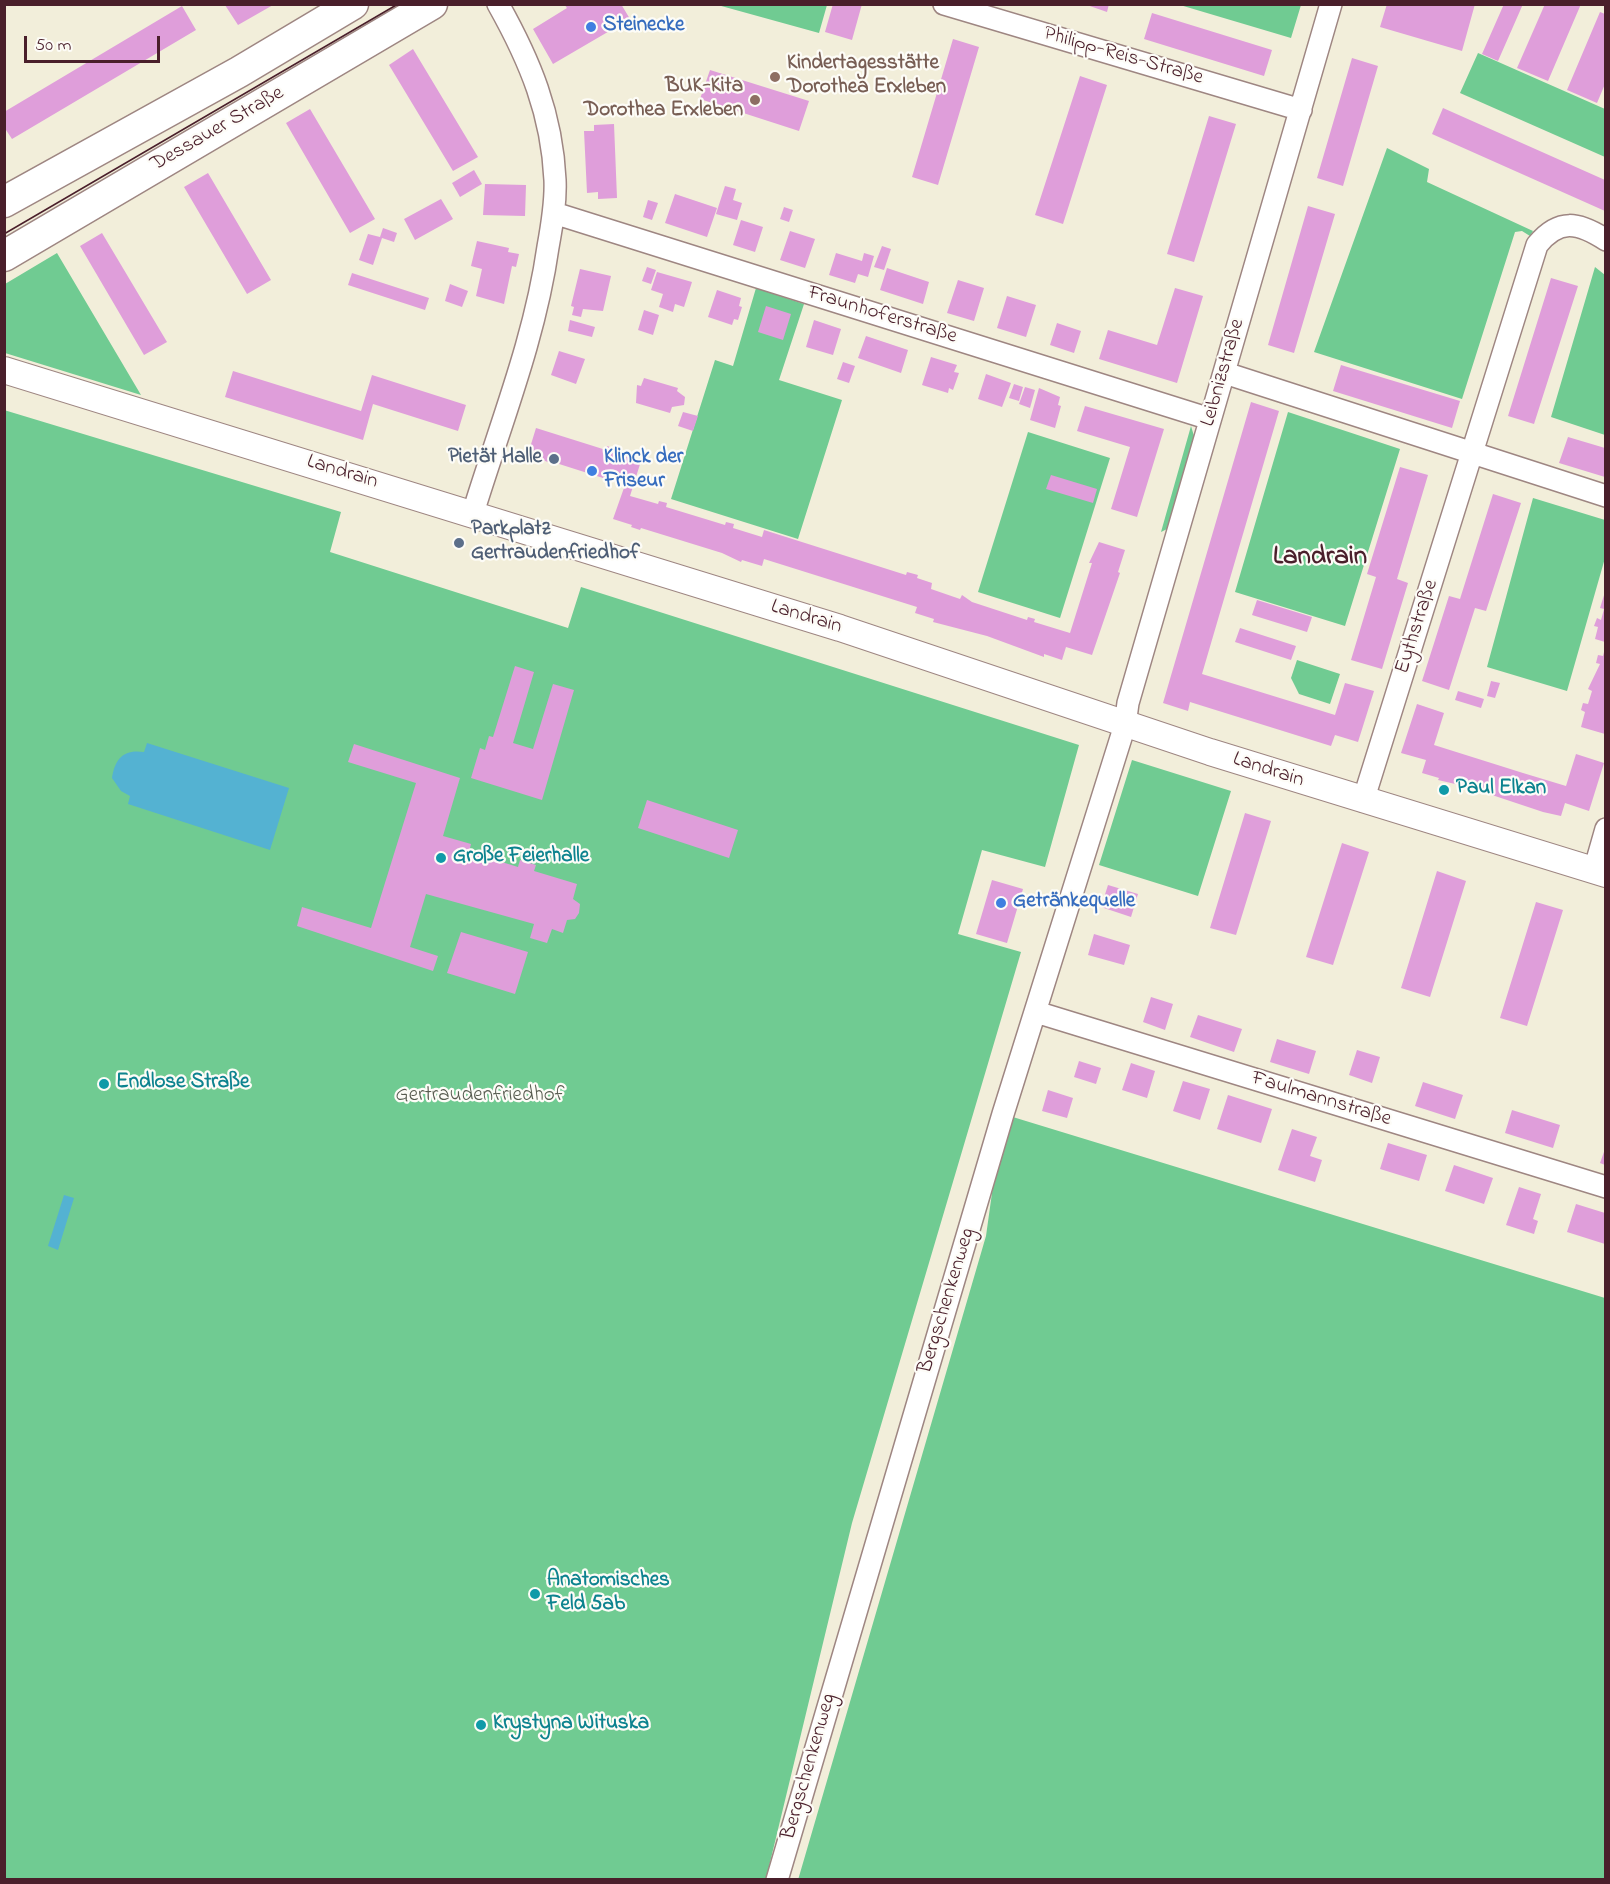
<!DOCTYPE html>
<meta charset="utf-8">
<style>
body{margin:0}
#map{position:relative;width:1610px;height:1884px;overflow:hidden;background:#f2eeda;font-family:"Indie Flower",sans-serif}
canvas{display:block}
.frame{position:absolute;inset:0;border:6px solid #4a1f2b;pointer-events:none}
.scale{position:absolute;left:24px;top:36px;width:136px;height:27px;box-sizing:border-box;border:3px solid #4a1f2b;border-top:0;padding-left:8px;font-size:18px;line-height:21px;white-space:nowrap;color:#4a1f2b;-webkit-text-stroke:4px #fdfcf7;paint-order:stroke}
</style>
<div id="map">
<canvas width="1610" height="1884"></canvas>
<div class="frame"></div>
<div class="scale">50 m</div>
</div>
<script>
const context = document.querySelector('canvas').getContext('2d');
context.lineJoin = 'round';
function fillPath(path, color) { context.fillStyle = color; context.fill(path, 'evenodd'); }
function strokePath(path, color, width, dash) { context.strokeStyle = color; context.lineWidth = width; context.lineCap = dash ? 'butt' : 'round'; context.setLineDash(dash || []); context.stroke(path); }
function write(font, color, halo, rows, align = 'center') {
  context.font = font + ' "Indie Flower",sans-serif'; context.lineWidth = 4.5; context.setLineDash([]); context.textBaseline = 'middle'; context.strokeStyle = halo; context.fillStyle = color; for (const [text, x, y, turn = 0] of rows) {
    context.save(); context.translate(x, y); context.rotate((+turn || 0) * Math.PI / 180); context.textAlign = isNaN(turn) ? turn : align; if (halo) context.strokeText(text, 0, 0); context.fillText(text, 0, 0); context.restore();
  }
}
fillPath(new Path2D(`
 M714,4H827V5L819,33Z
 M1180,5H1301L1291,38Z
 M1478,53L1605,109V157L1460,93Z
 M1387,148L1429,169L1427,182L1533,231L1530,236L1522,231L1515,232L1462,399L1314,352Z
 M57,253L141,395L5,353V284Z
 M1595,267L1605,275V435L1551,417Z
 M756,288L804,304L779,380L842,400L798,539L671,499L715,360L733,366Z
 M4,410L341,512L330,552L568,628L581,587L1079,745L1045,867L982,850L958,934L1021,952L852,1523L766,1879H5Z
 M1288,412L1400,449L1345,626L1235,592Z
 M1191,426L1194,436L1167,529L1161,532Z
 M1028,432L1110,458L1060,618L978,592Z
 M1533,498L1605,520V558L1567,691L1487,667Z
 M1297,660L1340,674L1330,704L1299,694L1291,678Z
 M1132,760L1231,791L1198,896L1099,865Z
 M1003,1114L1605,1298V1879L798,1880L986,1236Z`), '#70cb92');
fillPath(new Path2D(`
 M147,743L289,788L270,850L128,804L130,796L121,791L112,778C115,758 124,749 144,752Z
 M64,1195L74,1198L58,1250L48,1246Z`), '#54b2d2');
fillPath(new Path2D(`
 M564,4H621L630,19L553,64L533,29L567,8Z
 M833,4H862L852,40L825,32Z
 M1084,4H1109L1107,12Z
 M1387,4H1475L1462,51L1380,27Z
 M1504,4H1523L1498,61L1482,54Z
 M1545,4H1581L1548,81L1517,68Z
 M225,5H273L238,25Z
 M182,6L196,30L12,139L4,127V112Z
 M1600,12L1605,14V84L1597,103L1567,90Z
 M1152,13L1272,50L1264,76L1144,39Z
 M953,39L979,47L938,185L912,177Z
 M413,49L478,157L453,171L389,65Z
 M1352,58L1378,66L1343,186L1317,178Z
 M710,70L809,101L799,131L700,99Z
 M1080,76L1107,85L1063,224L1035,215Z
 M1443,108L1605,180V211L1432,134Z
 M310,109L375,219L350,233L286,123Z
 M1209,116L1236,124L1194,262L1167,254Z
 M614,124L617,198L598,199V192L587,193L584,131H594V125Z
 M474,170L482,184L460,197L452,183Z
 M208,173L271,280L247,294L184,187Z
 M485,184L526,185L525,216L483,215Z
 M725,186L736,189L733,200L742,203L737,220L716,214Z
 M675,194L717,208L707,237L665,223Z
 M441,199L453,219L415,240L404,219Z
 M648,200L658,203L652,220L643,217Z
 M1308,206L1335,214L1294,353L1268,345Z
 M784,207L793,210L789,222L780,219Z
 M741,220L763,227L755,252L733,245Z
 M383,228L397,233L394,242L382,238L373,265L359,260L368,234L380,237Z
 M790,231L815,239L805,268L780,260Z
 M102,233L167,342L144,355L80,246Z
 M477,241L509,248L508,252L519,254L516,267L512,266L504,304L476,296L482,269L471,266Z
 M882,246L891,249L884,270L874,267Z
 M836,253L862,261L864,253L874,256L868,277L858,274L855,283L829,275Z
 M647,267L656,270L651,284L642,281Z
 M887,268L929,282L923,304L880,290Z
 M580,269L611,276L603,311L583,309L581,317L572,315L574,307L571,306Z
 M657,272L692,282L684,307L675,304L673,312L659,307L663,294L651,290Z
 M352,273L429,298L425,310L348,285Z
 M1551,278L1578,286L1534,424L1508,416Z
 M958,280L984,288L974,321L947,313Z
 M450,284L468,291L462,307L445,301Z
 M1175,288L1203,296L1177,383L1099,359L1108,330L1157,345Z
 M717,290L741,298L739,306L742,307L738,320L734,319L732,325L708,317Z
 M1007,296L1036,305L1026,337L997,328Z
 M766,306L791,314L783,340L758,332Z
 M644,310L659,315L653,335L638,330Z
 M570,320L595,327L592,337L568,331Z
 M814,320L841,329L833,355L806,347Z
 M1057,323L1081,331L1074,353L1050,345Z
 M866,336L908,350L901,373L858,358Z
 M559,351L585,359L576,384L551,375Z
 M931,357L957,365L954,372L959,373L953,390L949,388L948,393L922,385Z
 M843,362L855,366L849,383L837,379Z
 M1341,365L1460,401L1452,428L1333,391Z
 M233,371L361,411L372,375L466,405L458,431L373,404L363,440L225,397Z
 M986,374L1011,383L1002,407L978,399Z
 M644,378L678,388L677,391L685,397L684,405L672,407L670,413L636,403L637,385L641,386Z
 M1014,384L1023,387L1019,401L1009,398Z
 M1025,387L1035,390L1030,408L1019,404Z
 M1039,388L1060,397L1058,405L1061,406L1055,428L1030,420Z
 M1251,402L1279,411L1202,674L1335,715L1345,683L1374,691L1358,742L1335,735L1331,746L1190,702L1188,711L1163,703Z
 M1085,406L1164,429L1137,517L1111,509L1130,447L1077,431Z
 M683,412L698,416L693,431L678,426Z
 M536,428L606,450L607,446L616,449L615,453L641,461L630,496L658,504L659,501L667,503L666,507L725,525L726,522L734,524L733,528L762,537L764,530L906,575L907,572L918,575L917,578L932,583L931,589L960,599L962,595L972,602L1027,620L1028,617L1035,619L1034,622L1070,633L1092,563H1089L1099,542L1125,550L1118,572L1120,573L1092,655L1066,647L1062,660L1044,654V657L987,636L933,622L934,619L915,613L917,607L764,559L762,566L742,560L741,562L722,553L641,528L640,530L631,527L632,525L613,519L625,485L556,463L555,465L528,454Z
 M1568,437L1605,448V477L1559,463Z
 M1400,467L1428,475L1397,579L1408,583L1382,669L1351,660L1376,577L1367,574Z
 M1051,475L1097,489L1093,503L1046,489Z
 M1493,494L1521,503L1486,611L1475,608L1449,690L1422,681L1449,596L1460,599Z
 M1605,592V642L1595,639L1598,627L1594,626L1597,618L1601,620L1604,609L1600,608Z
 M1257,600L1312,617L1307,632L1252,615Z
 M1240,628L1296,646L1291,660L1235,642Z
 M1605,648V734L1581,727L1585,712L1581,710L1583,703L1588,704L1592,691L1588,689L1600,664L1596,663L1598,655L1603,656Z
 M515,666L534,672L513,743L533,749L553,684L574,690L542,800L471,778L480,748L485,750L489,736L493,737Z
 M1491,681L1500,683L1495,698L1487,696Z
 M1458,691L1484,699L1481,708L1455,700Z
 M1417,704L1444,713L1434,745L1523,773L1566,786L1576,754L1604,763L1589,811L1565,803L1561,816L1543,812L1468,787L1438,780L1439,778L1422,773L1426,760L1401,753Z
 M354,744L460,778L443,836L471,844L469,852L518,867L520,860L536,865L534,871L577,884L573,899L580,904L579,913L575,919L567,920L563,933L552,929L547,943L530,938L534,924L426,894L410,947L438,956L433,971L297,926L302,907L371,928L416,783L348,762Z
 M647,800L738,830L729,858L638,828Z
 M1245,813L1271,821L1236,935L1210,928Z
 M1342,843L1369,852L1333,965L1306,957Z
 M1437,871L1466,881L1430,997L1401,988Z
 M992,880L1023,889L1007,943L976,934Z
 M1108,885L1138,894L1131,917L1101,907Z
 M1536,902L1563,910L1527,1026L1500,1018Z
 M461,932L528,952L515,994L447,973Z
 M1094,934L1130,945L1124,965L1088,955Z
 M1151,997L1173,1004L1165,1030L1143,1022Z
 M1198,1015L1242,1029L1234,1052L1190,1037Z
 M1277,1039L1316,1051L1309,1074L1270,1062Z
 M1357,1050L1380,1057L1372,1083L1349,1075Z
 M1079,1061L1101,1068L1096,1084L1074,1077Z
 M1131,1063L1155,1071L1147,1098L1122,1090Z
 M1183,1081L1210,1089L1200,1120L1173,1111Z
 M1423,1082L1463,1095L1455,1119L1415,1106Z
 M1048,1090L1073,1098L1067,1118L1042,1111Z
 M1228,1095L1272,1109L1261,1143L1217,1129Z
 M1512,1110L1560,1125L1553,1148L1505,1133Z
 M1292,1129L1317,1137L1310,1156L1322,1160L1315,1182L1278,1170Z
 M1388,1143L1427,1155L1419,1181L1380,1169Z
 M1605,1149V1165L1600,1163Z
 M1454,1165L1493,1178L1484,1204L1445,1191Z
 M1519,1187L1541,1194L1533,1219L1538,1221L1534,1234L1506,1225Z
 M1576,1204L1605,1213V1244L1567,1232Z`), '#df9eda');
const minor = new Path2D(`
 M944,4L1301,110
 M554,213L1210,419
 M1225,373L1606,496
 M473,513C500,425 535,339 548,247C552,225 556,202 555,180C552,114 530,61 498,4
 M1363,801L1537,245C1559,218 1578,222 1606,240
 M1594,871L1606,829
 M1036,1012L1606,1187
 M777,1880L1003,1114L1125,725L1128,703L1331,4`);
const tertiary = new Path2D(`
 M4,370L840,628L1210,752L1606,874`);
const secondary = new Path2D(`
 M4,202L239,72L353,4
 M4,256L432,4`);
strokePath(minor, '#9e8682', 24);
strokePath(tertiary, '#9e8682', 28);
strokePath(secondary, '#9e8682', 33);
strokePath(minor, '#fff', 21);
strokePath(tertiary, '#fff', 26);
strokePath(secondary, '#fff', 30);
strokePath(new Path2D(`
 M4,234L398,4`), '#4a1f2b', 1.5);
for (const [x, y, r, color] of [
 [591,27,6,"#3f7fe0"],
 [775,77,6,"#8d6e63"],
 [755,100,6,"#8d6e63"],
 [554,459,6,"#5c6f8a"],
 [592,471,6,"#3f7fe0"],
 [459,543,6,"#5c6f8a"],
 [1444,790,6,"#0f9aa8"],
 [441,858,6,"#0f9aa8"],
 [1001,903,6,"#3f7fe0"],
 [104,1084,6,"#0f9aa8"],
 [535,1594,6,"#0f9aa8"],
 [481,1725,6,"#0f9aa8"]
]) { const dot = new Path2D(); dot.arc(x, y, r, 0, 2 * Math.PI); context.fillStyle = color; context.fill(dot); strokePath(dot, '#fdfcf7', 2); }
write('bold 21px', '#366cbe', '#fdfcf7', [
 ["Steinecke",603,27],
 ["Klinck der",604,459],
 ["Friseur",604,483],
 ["Getränkequelle",1013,903]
], 'left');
write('21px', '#4a1f2b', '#fdfcf7', [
 ["Philipp-Reis-Straße",1123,57,16],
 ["Dessauer Straße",218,130,-30],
 ["Fraunhoferstraße",882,316,17],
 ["Leibnizstraße",1224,373,-74],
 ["Landrain",342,473,17],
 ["Landrain",806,618,17],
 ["Eythstraße",1418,627,-72],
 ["Landrain",1268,771,18],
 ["Faulmannstraße",1321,1100,17],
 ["Bergschenkenweg",948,1301,-73],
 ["Bergschenkenweg",810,1767,-74]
]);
write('bold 21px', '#785e54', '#fdfcf7', [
 ["Kindertagesstätte",787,65],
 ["Dorothea Erxleben",787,89],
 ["BUK-Kita",743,88,"right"],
 ["Dorothea Erxleben",743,112,"right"]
], 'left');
write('bold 21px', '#4e5e75', '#fdfcf7', [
 ["Pietät Halle",542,459],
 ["Parkplatz",471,531,"left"],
 ["Gertraudenfriedhof",471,555,"left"]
], 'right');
write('bold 21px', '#0d838f', '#fdfcf7', [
 ["Paul Elkan",1456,790],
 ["Große Feierhalle",453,858],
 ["Endlose Straße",116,1084],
 ["Anatomisches",547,1582],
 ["Feld 5ab",547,1606],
 ["Krystyna Wituska",493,1725]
], 'left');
write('21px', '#575b4f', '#fdfcf7', [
 ["Gertraudenfriedhof",480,1097]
]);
write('bold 27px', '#4a1f2b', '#fdfcf7', [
 ["Landrain",1320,559]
]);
</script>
